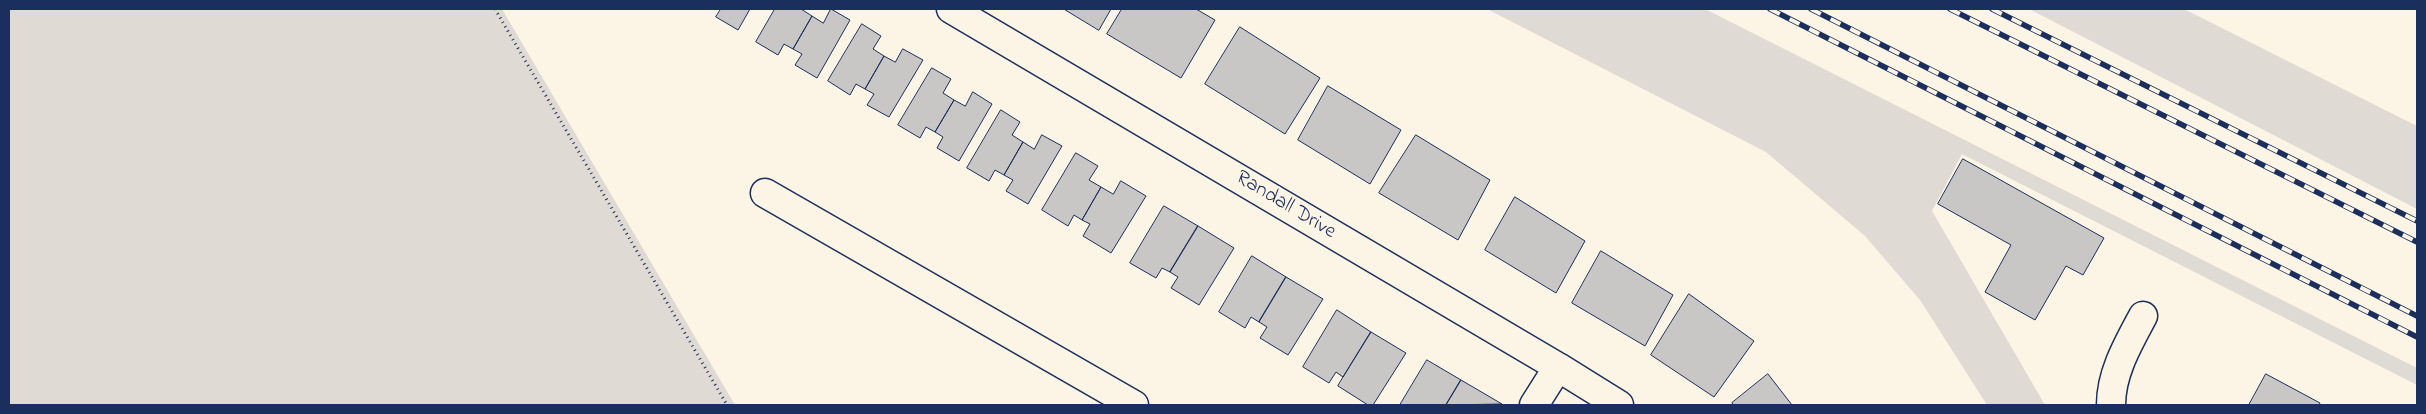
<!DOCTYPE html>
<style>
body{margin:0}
#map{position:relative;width:2426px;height:414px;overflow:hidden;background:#fcf5e5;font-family:"Indie Flower",sans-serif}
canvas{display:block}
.frame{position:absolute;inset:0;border:10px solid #1b2f5e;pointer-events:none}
</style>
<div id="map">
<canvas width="2426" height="414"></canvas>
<div class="frame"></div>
</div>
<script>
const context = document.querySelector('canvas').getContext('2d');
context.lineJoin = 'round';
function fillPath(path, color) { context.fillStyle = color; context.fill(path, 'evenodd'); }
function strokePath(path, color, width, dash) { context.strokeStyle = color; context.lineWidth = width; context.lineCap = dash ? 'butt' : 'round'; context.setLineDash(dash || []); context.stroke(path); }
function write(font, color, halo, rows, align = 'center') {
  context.font = font + ' "Indie Flower",sans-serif'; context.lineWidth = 4; context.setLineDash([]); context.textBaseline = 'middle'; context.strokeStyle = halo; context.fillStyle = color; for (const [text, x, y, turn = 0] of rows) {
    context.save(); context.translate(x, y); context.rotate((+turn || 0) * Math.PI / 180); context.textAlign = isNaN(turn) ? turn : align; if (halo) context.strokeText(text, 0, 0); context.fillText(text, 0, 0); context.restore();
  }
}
fillPath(new Path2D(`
 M9,9H502L735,405H9Z
 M1487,9H1705L2417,368V385L1962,154L1932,211L2045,405H1987L1920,300L1865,236L1766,152Z
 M2029,9H2184L2417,126V209Z`), '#dfdbd4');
const building = new Path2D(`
 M721,9H750L738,30L716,17Z
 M775,9H801L812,16L793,49L784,44L778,55L756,42Z
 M831,9L850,20L817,78L795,65L802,54L793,49L812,16L823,23Z
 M1064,9H1111L1099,30Z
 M1122,9H1196L1215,20L1181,78L1107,34Z
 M862,24L881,36L873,49L884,56L865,89L856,84L850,95L828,81Z
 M1240,27L1320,78L1285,134L1205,84Z
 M903,49L923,60L889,117L867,105L874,94L865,89L884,56L895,62Z
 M932,68L951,79L943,93L954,100L935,132L926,127L920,138L898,125Z
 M1328,86L1401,130L1370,184L1298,140Z
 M973,92L992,104L959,161L937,148L943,137L935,132L954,100L965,106Z
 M1001,110L1020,122L1012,135L1023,142L1004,175L995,170L989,181L967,168Z
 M1042,135L1062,146L1028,204L1006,191L1013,180L1004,175L1023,142L1034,149Z
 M1416,135L1490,180L1458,240L1379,193Z
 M1076,153L1098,166L1089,180L1101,187L1082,220L1074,215L1068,226L1042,210Z
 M1963,159L2104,238L2083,275L2066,266L2035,320L1985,292L2011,245L1938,204Z
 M1121,181L1146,196L1111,253L1083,236L1090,224L1082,220L1101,187L1113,194Z
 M1515,197L1585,241L1556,293L1485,250Z
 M1164,206L1198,226L1170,272L1162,268L1156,278L1130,263Z
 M1198,226L1234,248L1199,305L1171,288L1178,277L1170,272Z
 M1601,251L1673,295L1645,346L1572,303Z
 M1252,256L1286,277L1259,322L1251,317L1245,328L1219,312Z
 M1286,277L1323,299L1288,355L1260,338L1267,327L1259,322Z
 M1689,294L1754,341L1714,397L1651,355Z
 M1337,310L1371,332L1343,377L1336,372L1329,383L1303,367Z
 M1371,332L1406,353L1373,405H1368L1338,386Z
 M1427,360L1461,380L1446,405H1400Z
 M1768,374L1792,405H1734L1732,403Z
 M2266,374L2320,403L2319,405H2249Z
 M1461,380L1502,404L1446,405Z`);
fillPath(building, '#c8c7c6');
strokePath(building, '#1b2f5e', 1);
const minor = new Path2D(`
 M951,9L1558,367L1619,405
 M765,193L1134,405
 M1534,405L1558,367
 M2111,405C2111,373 2128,344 2143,316`);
strokePath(minor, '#1b2f5e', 31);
strokePath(new Path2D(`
 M495,9L727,405`), '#1b2f5e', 3, [1, 4]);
strokePath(minor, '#fcf5e5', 28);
const rail = new Path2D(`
 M1770,9L2417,337
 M1811,9L2417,316
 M1950,9L2417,242
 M1992,9L2417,221`);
strokePath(rail, '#1b2f5e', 5.5);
strokePath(rail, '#fcf5e5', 4, [11]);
write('21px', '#1b2f5e', '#fcf5e5', [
 ["Randall Drive",1285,206,31]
]);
</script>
